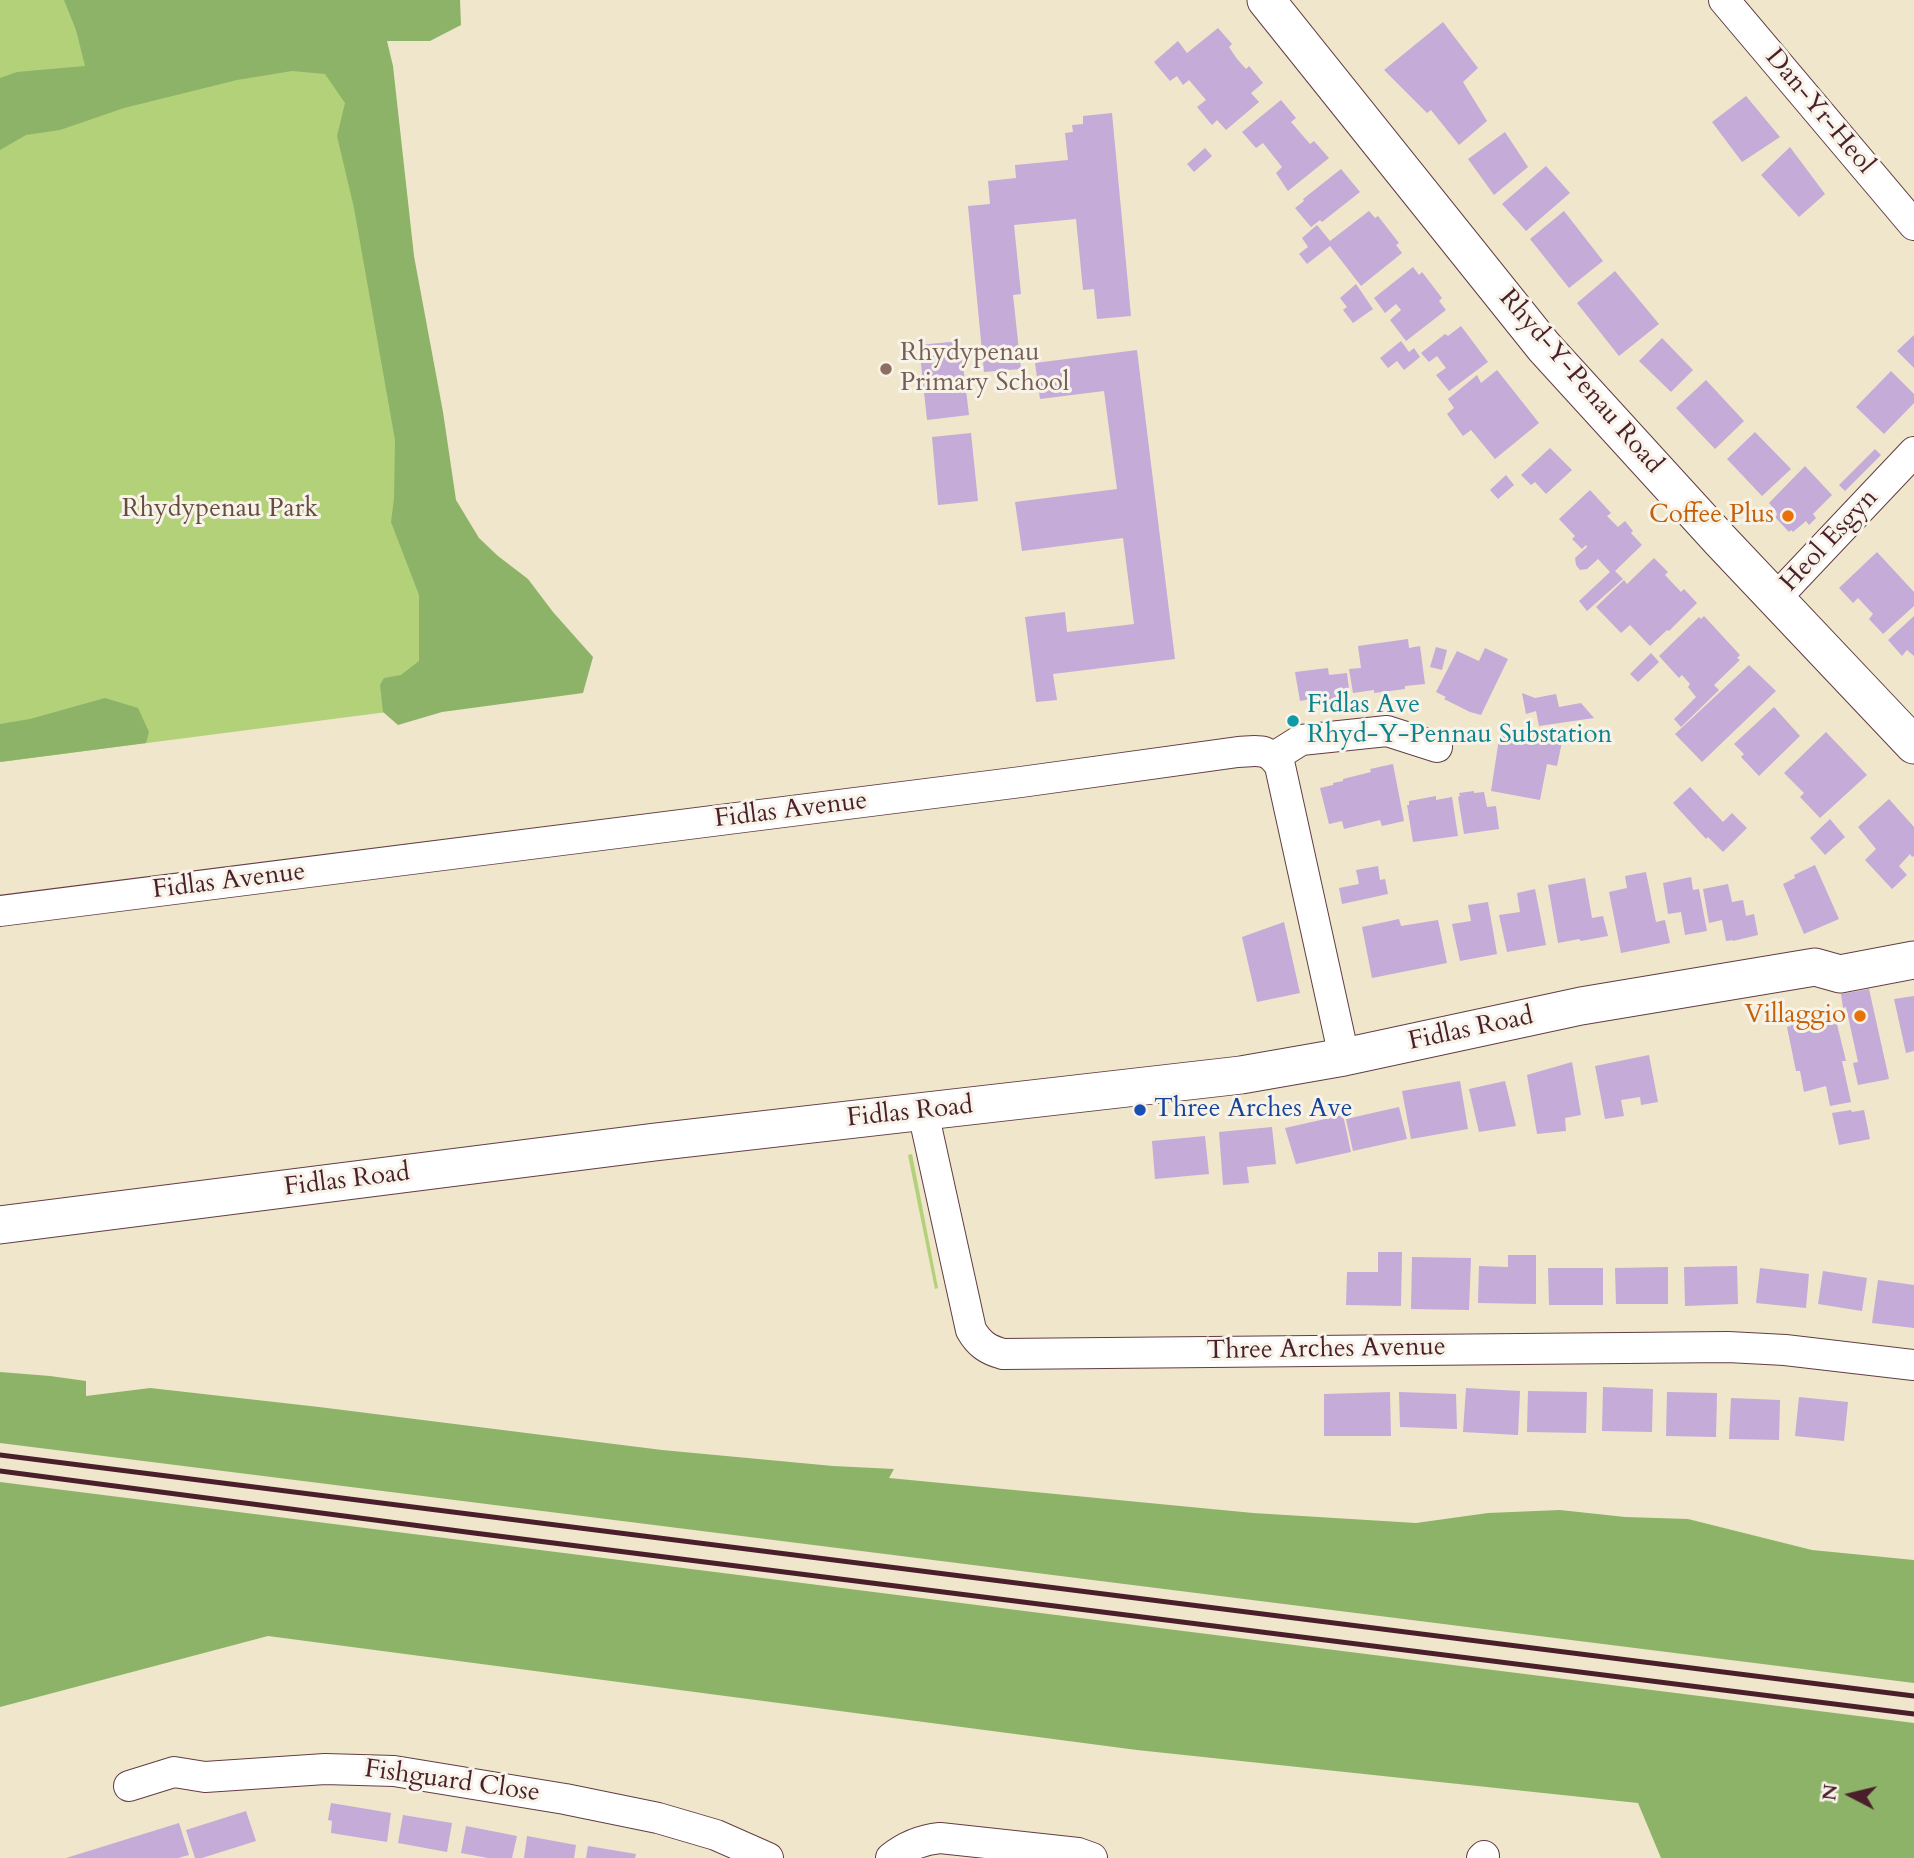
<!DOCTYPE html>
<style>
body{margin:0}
#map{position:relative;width:1914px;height:1858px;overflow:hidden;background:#efe6cc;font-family:Cardo,serif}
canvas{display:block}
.north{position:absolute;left:1816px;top:1760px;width:70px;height:70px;-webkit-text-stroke:5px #f7f3e8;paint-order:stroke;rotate:277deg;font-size:19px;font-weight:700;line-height:28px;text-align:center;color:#4a1f2b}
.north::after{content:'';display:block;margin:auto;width:24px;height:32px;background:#4a1f2b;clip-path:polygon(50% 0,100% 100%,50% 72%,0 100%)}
</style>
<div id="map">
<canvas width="1914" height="1858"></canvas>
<div class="north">N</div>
</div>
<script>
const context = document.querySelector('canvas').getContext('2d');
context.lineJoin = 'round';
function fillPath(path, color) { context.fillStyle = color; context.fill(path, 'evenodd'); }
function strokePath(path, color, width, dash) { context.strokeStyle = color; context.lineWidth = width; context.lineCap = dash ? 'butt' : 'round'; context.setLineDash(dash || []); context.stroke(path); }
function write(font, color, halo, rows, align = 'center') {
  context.font = font + ' Cardo,serif'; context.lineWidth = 6; context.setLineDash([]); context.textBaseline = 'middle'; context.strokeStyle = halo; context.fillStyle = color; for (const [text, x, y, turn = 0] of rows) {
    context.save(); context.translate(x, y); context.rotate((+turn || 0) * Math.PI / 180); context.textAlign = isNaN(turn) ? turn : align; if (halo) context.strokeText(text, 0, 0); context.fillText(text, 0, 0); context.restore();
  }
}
fillPath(new Path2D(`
 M0,0H356L472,701L0,762Z
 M912,1154L938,1288L935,1289L908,1155Z`), '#b2d178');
fillPath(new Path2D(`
 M64,0H460L461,25L430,41H387L393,66L414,256L443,412L456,500L479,538L498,556L528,579L553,612L593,657L583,693L442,712L398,725L383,712L380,685L384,678L401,675L419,661V595L391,522L394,499L395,440L354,208L337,136L345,103L325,74L292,71L237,80L124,108L60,130L26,135L0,150V78L17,72L85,66L76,30Z
 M105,698L138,708L149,732L146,743L0,762V724L30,719Z
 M0,1372L50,1376L86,1381V1396L150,1388L319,1407L662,1450L833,1466L894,1469L889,1478L1253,1513L1416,1523L1488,1513L1560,1510L1625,1517L1688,1519L1812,1550L1914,1560V1683L0,1443Z
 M0,1482L1914,1723V1858H1661L1638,1803L1137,1750L268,1636L0,1707Z`), '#8db368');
fillPath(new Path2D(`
 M1443,22L1478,68L1463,82L1487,121L1459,145L1431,110L1427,113L1384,70Z
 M1218,28L1232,44L1229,47L1237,59L1246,69L1249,66L1263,83L1251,93L1259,102L1226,130L1217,120L1212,125L1197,107L1206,100L1189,80L1183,85L1177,76L1170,81L1154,62L1178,41L1187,53Z
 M1746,96L1780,137L1742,162L1712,122Z
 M1281,100L1296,118L1291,122L1310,144L1314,141L1329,158L1288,191L1276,173L1282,167L1263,143L1256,148L1242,132Z
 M1112,113L1131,316L1097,319L1094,289L1083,290L1076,219L1014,225L1021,294L1013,295L1021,369L984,372L968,206L990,204L988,181L1016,178L1015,165L1068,160L1065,133L1073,132L1072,125L1083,124V116Z
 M1505,132L1528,167L1494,195L1468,159Z
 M1790,147L1825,194L1799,217L1761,175Z
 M1205,148L1212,156L1194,172L1187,164Z
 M1546,166L1570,193L1526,231L1502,204Z
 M1341,169L1360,192L1322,222L1320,220L1311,227L1295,208L1304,201L1303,199Z
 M1369,211L1375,218L1378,216L1399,243L1396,245L1402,253L1361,286L1330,246L1307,264L1299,254L1308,247L1302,238L1317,225L1330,241Z
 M1564,211L1603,261L1569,288L1530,239Z
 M1413,267L1419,275L1422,272L1442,298L1439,301L1446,310L1406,341L1390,320L1401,310L1396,304L1385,313L1374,298Z
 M1615,271L1659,324L1619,356L1577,303Z
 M1356,284L1373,309L1353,323L1343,310L1347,307L1340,298Z
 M1461,326L1488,362L1449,391L1436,375L1446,368L1437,356L1429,362L1421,353L1445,334L1448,336Z
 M1914,335V368L1897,351Z
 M1662,338L1693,370L1671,392L1639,361Z
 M960,341L969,415L927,420L919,345Z
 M1401,341L1409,352L1414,348L1420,357L1404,370L1397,361L1388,368L1380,358Z
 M1137,350L1175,659L1053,674L1057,700L1036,702L1025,617L1065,612L1067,632L1134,624L1123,538L1022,551L1015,502L1117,489L1104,391L1040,399L1035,363Z
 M1497,370L1539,423L1495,459L1471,430L1463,436L1447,414L1454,408L1448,399L1477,375L1481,383Z
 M1891,371L1914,394V403L1884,434L1856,407Z
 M1706,380L1744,421L1715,449L1676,408Z
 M1755,432L1791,469L1762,496L1727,459Z
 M971,433L978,501L938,505L932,437Z
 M1550,448L1572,470L1546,494L1535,482L1531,485L1521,475Z
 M1875,449L1881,455L1845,491L1839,485Z
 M1805,466L1832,495L1813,514L1816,518L1809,525L1806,521L1793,532L1791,530L1789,532L1775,517L1777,515L1776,511L1769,503Z
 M1506,475L1514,485L1498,499L1490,490Z
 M1590,490L1611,513L1607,516L1618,527L1625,521L1633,531L1631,533L1642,545L1615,571L1623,579L1587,611L1579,601L1610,572L1598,559L1587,569L1580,570L1576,565L1575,558L1587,547L1586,545L1582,549L1572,539L1575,536L1559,519Z
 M1877,552L1914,592V606L1883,634L1869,619L1873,614L1858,598L1853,603L1839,588Z
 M1654,558L1668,572L1665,575L1681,592L1684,589L1697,603L1669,631L1667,630L1650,646L1630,625L1621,633L1596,607L1624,580L1627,584Z
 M1704,616L1740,655L1737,658L1740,660L1714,685L1719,690L1681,727L1674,719L1696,697L1688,687L1690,684L1682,675L1679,678L1659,656L1699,617L1701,619Z
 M1914,616V656L1907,650L1902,656L1888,640Z
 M1408,639L1409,648L1420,646L1425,684L1405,686V689L1374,693V690L1353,693L1349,669L1361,668L1358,646Z
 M1436,647L1447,650L1442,670L1430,667Z
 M1485,648L1508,659L1481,715L1470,712L1444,699L1446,697L1436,692L1457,651L1479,661Z
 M1651,653L1659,662L1638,682L1630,674Z
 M1749,665L1776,691L1702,762L1675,734Z
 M1328,668L1329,675L1347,673L1350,697L1337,699L1338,709L1327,710L1325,704L1312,705L1311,699L1300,701L1295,672Z
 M1522,693L1535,698L1556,694L1559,707L1581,703L1594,718L1539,726L1536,711L1526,714Z
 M1774,707L1800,736L1759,776L1741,757L1744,754L1734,744Z
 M1525,729L1563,737L1557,766L1547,764L1540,800L1491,791L1499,739H1501L1503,730L1524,734Z
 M1826,732L1867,775L1820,818L1800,797L1804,793L1784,773Z
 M1393,764L1404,821L1382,826L1380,820L1344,829L1342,821L1329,824L1320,788L1333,785V783L1343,781V779L1371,772L1370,769Z
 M1690,787L1723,822L1732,813L1747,828L1723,852L1708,837L1706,839L1673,803Z
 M1474,791V793L1484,792L1487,807L1496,806L1499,829L1464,834L1458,797L1460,796L1459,793Z
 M1436,796V800L1452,797L1458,836L1413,842L1407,805H1409V801Z
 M1889,799L1914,827V856L1912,857L1910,854L1899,866L1907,875L1892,889L1865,860L1876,849L1858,827Z
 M1830,819L1845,837L1825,855L1810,838Z
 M1815,865L1839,919L1804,934L1783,884L1795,878L1794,875Z
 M1378,866L1380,880L1385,879L1388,894L1342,904L1339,888L1359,884L1356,870Z
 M1646,872L1656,922L1665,920L1670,943L1621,953L1609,892L1627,888L1625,876Z
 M1691,877L1693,890L1699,889L1707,931L1685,935L1681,912L1668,914L1663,883Z
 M1585,878L1592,918L1603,916L1608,936L1581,941L1579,939L1558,943L1548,885Z
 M1728,884L1732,902L1743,900L1746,916L1754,914L1758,935L1733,941V940L1726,941L1722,920L1709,923L1703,889Z
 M1535,889L1546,945L1507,952L1499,915L1520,912L1517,893Z
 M1488,902L1497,954L1460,961L1452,924L1471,921L1468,905Z
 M1399,919L1401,926L1438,920L1447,963L1372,978L1362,927Z
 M1284,922L1300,993L1257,1002L1242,937Z
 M1869,989L1889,1079L1858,1085L1853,1063L1858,1062L1846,1007L1843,1008L1841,994Z
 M1914,996V1051L1906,1053L1894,999Z
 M1830,1014L1831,1017L1835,1016L1846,1061H1842L1851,1102L1830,1106L1826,1086L1804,1092L1800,1071H1796L1787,1027L1791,1026L1790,1023L1805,1020L1806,1022L1816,1020V1017Z
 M1649,1055L1658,1102L1641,1105L1640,1097L1621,1100L1624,1116L1605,1119L1595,1066Z
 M1572,1062L1581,1115L1565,1118L1566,1131L1537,1134L1527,1075Z
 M1460,1081L1468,1129L1411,1139L1402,1091Z
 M1505,1081L1516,1126L1479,1132L1469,1089Z
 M1399,1107L1407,1139L1353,1151L1346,1119Z
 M1851,1110L1852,1112L1864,1110L1870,1139L1839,1145L1832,1113Z
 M1343,1115L1351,1152L1296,1164L1285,1128Z
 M1272,1127L1276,1164L1247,1167L1249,1183L1223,1185L1219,1132Z
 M1205,1136L1209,1174L1155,1179L1152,1141Z
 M1378,1252H1402L1401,1306L1346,1305L1347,1272H1378Z
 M1508,1255H1536V1304L1478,1303L1479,1266L1508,1267Z
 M1412,1257L1471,1258L1469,1310L1411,1309Z
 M1737,1266L1738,1304L1685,1306L1684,1267Z
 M1668,1267V1304H1616L1615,1268Z
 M1548,1268H1603V1305H1549Z
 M1760,1268L1809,1274L1806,1308L1756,1303Z
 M1823,1271L1867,1278L1862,1311L1818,1304Z
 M1878,1280L1914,1285V1328L1872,1323Z
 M1603,1387L1653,1389L1652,1432L1602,1431Z
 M1466,1388L1520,1391L1518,1435L1463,1432Z
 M1528,1391L1587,1392L1586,1433L1527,1432Z
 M1390,1392L1391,1436H1324V1394Z
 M1399,1392L1456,1394L1457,1429L1400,1427Z
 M1667,1392L1717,1393L1716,1437L1666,1436Z
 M1799,1397L1848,1402L1844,1441L1795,1436Z
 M1731,1398L1780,1400L1779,1440L1729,1439Z
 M331,1803L391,1813L387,1842L331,1833L332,1821L328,1820Z
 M246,1811L256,1841L202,1858H195L186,1830Z
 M403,1815L452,1823L447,1852L398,1843Z
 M179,1823L189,1855L178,1858H66Z
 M466,1826L517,1836L512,1858H488L461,1853Z
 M527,1836L576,1845L574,1858H524Z
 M588,1846L636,1854L635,1858H586Z`), '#c4abd8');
const minor = new Path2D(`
 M1724,0L1914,225
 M1775,599L1914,452
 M1274,757L1301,740L1387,731L1437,747
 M0,911L1021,782L1238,752C1258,751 1268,747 1280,766L1344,1057
 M923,1112L971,1330C979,1344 988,1350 1003,1354L1728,1347L1785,1350L1914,1365
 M129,1786L174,1772L205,1777L325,1769L394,1771L565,1799L658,1818L716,1835L768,1858
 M891,1858C906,1846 921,1840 940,1838L1078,1853L1092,1858
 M1482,1858L1484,1856`);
const tertiary = new Path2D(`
 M1266,0L1544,347L1721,541L1914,745
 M0,1225L655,1142L1241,1075L1344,1057L1581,1006L1815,967L1840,974L1914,960`);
strokePath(minor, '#633d43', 32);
strokePath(tertiary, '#633d43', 39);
strokePath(minor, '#fff', 30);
strokePath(tertiary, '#fff', 37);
strokePath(new Path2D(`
 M0,1455L1914,1696
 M0,1471L474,1533L1914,1714`), '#4a1f2b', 5);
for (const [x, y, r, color] of [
 [886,369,7,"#8d6e63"],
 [1788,516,7,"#e8710a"],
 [1293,721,7,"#0f9aa8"],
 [1860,1016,7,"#e8710a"],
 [1140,1110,7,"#1a4fb4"]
]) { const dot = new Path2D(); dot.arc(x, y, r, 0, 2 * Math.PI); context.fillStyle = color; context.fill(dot); strokePath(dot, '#f7f3e8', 2.5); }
write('26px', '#4a1f2b', '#f7f3e8', [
 ["Dan-Yr-Heol",1819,112,50],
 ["Rhyd-Y-Penau Road",1580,382,49],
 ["Heol Esgyn",1830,541,-47],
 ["Fidlas Avenue",791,811,-7],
 ["Fidlas Avenue",229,882,-7],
 ["Fidlas Road",1471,1030,-12],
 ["Fidlas Road",910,1113,-6],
 ["Fidlas Road",347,1181,-7],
 ["Three Arches Avenue",1326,1350,-1],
 ["Fishguard Close",452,1782,8]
]);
write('26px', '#785e54', '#f7f3e8', [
 ["Rhydypenau",900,354],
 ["Primary School",900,384]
], 'left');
write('26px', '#644c3e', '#f7f3e8', [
 ["Rhydypenau Park",220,510]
]);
write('26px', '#c56008', '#f7f3e8', [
 ["Coffee Plus",1774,516],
 ["Villaggio",1846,1016]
], 'right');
write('26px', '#0d838f', '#f7f3e8', [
 ["Fidlas Ave",1307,706],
 ["Rhyd-Y-Pennau Substation",1307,736]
], 'left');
write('26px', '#164399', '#f7f3e8', [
 ["Three Arches Ave",1154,1110]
], 'left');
</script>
